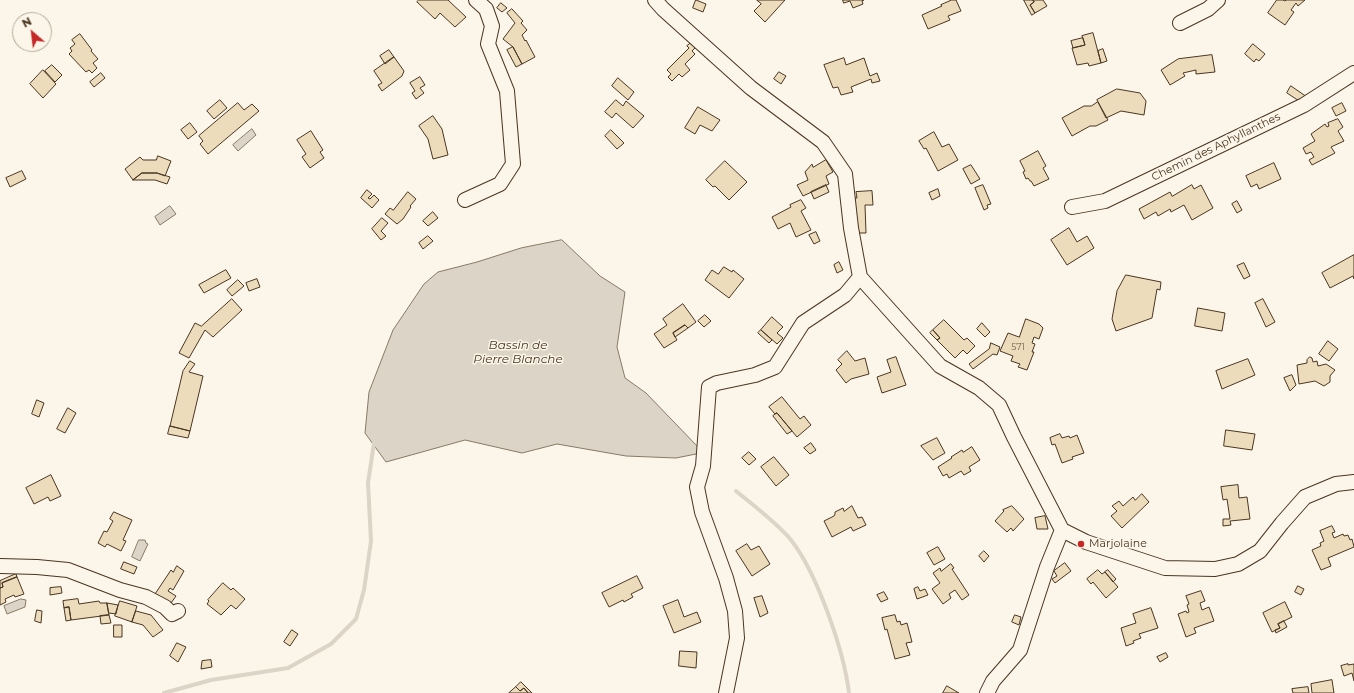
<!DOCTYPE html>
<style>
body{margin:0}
#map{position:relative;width:1354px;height:693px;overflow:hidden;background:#fbf6e9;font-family:Montserrat,sans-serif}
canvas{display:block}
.north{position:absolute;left:12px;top:12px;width:40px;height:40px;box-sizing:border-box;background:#fbf6e9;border:1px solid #b4a999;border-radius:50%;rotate:332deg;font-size:11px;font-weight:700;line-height:16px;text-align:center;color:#4a3520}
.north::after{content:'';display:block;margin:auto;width:14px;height:18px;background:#c62828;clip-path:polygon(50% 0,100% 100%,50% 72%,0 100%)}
</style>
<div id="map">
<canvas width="1354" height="693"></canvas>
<div class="north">N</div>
</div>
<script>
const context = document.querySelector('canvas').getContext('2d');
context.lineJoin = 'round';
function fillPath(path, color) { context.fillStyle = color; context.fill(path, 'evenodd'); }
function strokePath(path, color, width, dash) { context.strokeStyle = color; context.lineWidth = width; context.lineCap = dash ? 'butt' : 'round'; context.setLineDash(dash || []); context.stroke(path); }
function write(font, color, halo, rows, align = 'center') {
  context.font = font + ' Montserrat,sans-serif'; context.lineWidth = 3; context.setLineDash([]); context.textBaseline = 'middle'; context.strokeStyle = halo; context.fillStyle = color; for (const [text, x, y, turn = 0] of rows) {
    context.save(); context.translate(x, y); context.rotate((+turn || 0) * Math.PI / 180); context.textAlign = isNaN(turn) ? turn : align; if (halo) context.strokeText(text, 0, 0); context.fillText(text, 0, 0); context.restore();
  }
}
const water = new Path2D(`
 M252,129L256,135L238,151L233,145Z
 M170,206L176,214L160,225L155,217Z
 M562,240L600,276L625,292L617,347L625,378L646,393L699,448L696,454L676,458L626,456L557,444L522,453L465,440L386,462L365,433L369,392L393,330L424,284L438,272L477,262L521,248Z
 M139,540H145L146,543L148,544L140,561L132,557Z
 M21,599L26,600L25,607L7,614L4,606Z`);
fillPath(water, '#dcd4c6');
strokePath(water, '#887966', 1);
strokePath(new Path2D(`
 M736,491C753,505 777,523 791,540C817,573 844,651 849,693
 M164,693L211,680L288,668L331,644L356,619L364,590L371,541L368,483L374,443L375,442`), '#dcd4c6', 4);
const building = new Path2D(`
 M419,0H448L466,17L455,27L440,13L435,19L417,2Z
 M696,0L706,4L703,12L693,8Z
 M757,0H785L765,22L754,11L761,4Z
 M843,0H864L862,1L863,4L853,8L850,1L844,3Z
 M952,0H956L961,11L948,16L950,20L928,29L922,15L942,6L941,5Z
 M1024,0H1033L1034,2L1030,5L1035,13L1032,15Z
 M1033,0H1043L1047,6L1035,13L1030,5L1034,2Z
 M1277,0H1283L1285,1L1286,0H1305L1298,6L1296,3L1291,10L1294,12L1285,25L1268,13Z
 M501,3L507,8L502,12L497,8Z
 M512,9L523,21L521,23L527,30L522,35L525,41L526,40L535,57L522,64L513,47L503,39L515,23L507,13Z
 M1093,33L1101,63L1089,66L1088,63L1077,65L1072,48L1085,45L1082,36Z
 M80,34L92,50L91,51L98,59L93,63L97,68L92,73L89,70L86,72L69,54L72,51L70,48L75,44L72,40Z
 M1083,38L1085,45L1073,48L1071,41Z
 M691,43L695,48L692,51L695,54L685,64L690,70L682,77L679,74L672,81L668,77L671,74L667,70L689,48L687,46Z
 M1253,44L1265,54L1259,61L1256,59L1254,62L1245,54Z
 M513,47L522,64L516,67L507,50Z
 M1103,49L1107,61L1101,63L1098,51Z
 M389,50L394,57L385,64L380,56Z
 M1212,55L1215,72L1196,74V70L1183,73L1185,76L1170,85L1161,70L1178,59Z
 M394,57L404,71L402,76L382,91L378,85L382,83L374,71Z
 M844,58L846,65L864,58L870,76L877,73L880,81L872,83L871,79L851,87L853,92L841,95L838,87L833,88L824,65Z
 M52,65L62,75L55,82L45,71Z
 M43,70L56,84L43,98L30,84Z
 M779,72L786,76L781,84L774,79Z
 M101,73L105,78L94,87L90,82Z
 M420,77L425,85L420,88L424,93L416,99L412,93L415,91L410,83Z
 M618,78L634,92L628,100L612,86Z
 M1291,86L1307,97L1302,103L1287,93Z
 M1117,89L1140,93L1146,101L1144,115L1121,111L1106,118L1097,100Z
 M220,100L227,108L214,119L207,111Z
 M616,100L623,106L626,101L644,116L633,128L616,113L612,118L605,112Z
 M1098,102L1108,120L1096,126H1090L1072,136L1062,118L1084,106H1091Z
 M238,103L244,110L252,104L259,111L208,154L200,144L203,141L199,136Z
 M1342,103L1346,111L1336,116L1332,108Z
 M698,107L720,120L712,131L700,125L695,134L685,128Z
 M433,116L442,129L448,155L433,159L428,139L419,126Z
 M1338,119L1343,127L1338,131L1344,141L1331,147L1335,153L1312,165L1309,160L1314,157L1311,152L1306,154L1303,148L1315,141L1311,134L1325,124L1327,127L1329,126L1328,123Z
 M190,123L197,132L188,139L181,130Z
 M611,130L624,143L617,149L605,136Z
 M311,131L323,150L320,152L324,158L310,168L302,157L306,154L297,140Z
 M934,132L942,147L949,144L958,160L938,171L926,148L924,149L919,141Z
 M1038,151L1046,166L1043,168L1049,179L1034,186L1031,181H1030L1028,178L1026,179L1023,172L1025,171L1020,161Z
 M158,156L171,161L165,176L157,173H142L133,180L125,169L140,157L143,160H156Z
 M826,160L833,172L826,176L829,184L803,196L797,185L808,180L805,172L812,164L813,167Z
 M725,161L747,182L729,200L715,186L713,187L706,180Z
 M1274,163L1281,179L1259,189L1257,184L1251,187L1246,176Z
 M971,165L980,179L971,184L963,169Z
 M22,171L26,179L10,187L6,178Z
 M142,173H157L170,177L167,184L155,180H133Z
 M826,185L829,192L814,199L811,192Z
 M983,185L991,204L987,205L988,208L984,210L975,188Z
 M1192,185L1194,189L1201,185L1213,208L1192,220L1184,205L1171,212L1170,209L1158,216L1156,212L1144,219L1139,209L1170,192L1172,196Z
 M938,189L940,196L932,200L929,193Z
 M367,190L372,194L368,198L370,199L374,195L379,200L372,208L361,198Z
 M872,191L873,205H865L866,233H859L858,228H857L854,198H857L856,192Z
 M408,192L416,199L410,206L411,207L403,219L397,224L385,214L390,208L393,210Z
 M801,200L806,208L801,211L811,230L796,237L790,223L778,229L772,217L791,207L790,205Z
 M1237,201L1242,210L1237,213L1232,204Z
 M433,212L438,218L428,226L423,221Z
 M382,218L388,223L381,231L386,236L381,240L372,229Z
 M1069,228L1077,242L1087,236L1094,248L1067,265L1051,240Z
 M816,232L820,241L814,244L809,235Z
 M428,236L433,241L423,249L419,243Z
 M1354,255V279L1353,276L1330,288L1322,273Z
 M839,262L843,270L837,273L834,265Z
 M1244,263L1250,276L1244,279L1237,266Z
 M724,267L732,272L733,270L744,279L729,298L705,280L712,270L718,274Z
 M226,270L231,278L204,293L199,285Z
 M1126,275L1161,282L1160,290L1157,289L1152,318L1116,331L1112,319L1117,291Z
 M257,279L260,287L249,291L246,283Z
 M238,280L244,286L232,296L227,290Z
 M232,299L242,310L213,337L205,330L189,358L179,353L195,323L201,326Z
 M1263,299L1275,322L1266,327L1255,303Z
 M683,304L696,322L688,328L685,325L673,333L677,340L664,348L654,334L667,325L663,319Z
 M1198,308L1225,313L1222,331L1195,326Z
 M705,315L711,321L704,327L698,321Z
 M772,317L783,327L777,333L783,338L777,344L761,330Z
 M1026,319L1039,324L1043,328L1039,339L1034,337L1032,343L1035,344L1032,352H1034L1027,370L1018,367L1020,364L1011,361L1013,356L1000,351L1008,333L1019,337Z
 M944,320L964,340L967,338L975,346L967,354L963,350L955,358L937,340L940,338L933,330Z
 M982,323L990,332L985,337L977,329Z
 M685,325L688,328L675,337L673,333Z
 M761,330L772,340L769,343L758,333Z
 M933,330L940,338L937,340L930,333Z
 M1328,341L1338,349L1329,361L1319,354Z
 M991,343L1000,347L997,355L993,354L973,369L969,364L989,349Z
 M847,351L855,361L865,358L869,374L851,379L846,383L836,370L842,364L838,360Z
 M896,357L906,385L882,393L877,377L891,372L887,360Z
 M1310,357L1312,358L1313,362L1317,361L1318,366L1326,364L1335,370L1330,376V382L1324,386L1315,381L1299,384L1297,365L1307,363V360Z
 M1248,359L1255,375L1222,389L1216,371Z
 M190,361L195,364L189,372L203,376L190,431L170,426L183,371Z
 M1292,375L1296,385L1290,391L1284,378Z
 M782,397L800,419L804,416L811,425L797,437L777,413L775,414L769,407Z
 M37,400L44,403L39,417L32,414Z
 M68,408L76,413L65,433L57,429Z
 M777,413L792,431L787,434L773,416Z
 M170,426L190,431L188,438L168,434Z
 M1226,430L1255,434L1252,450L1224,446Z
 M1060,434L1062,438L1069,436L1070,438L1077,435L1084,453L1072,457L1073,459L1062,463L1055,444L1052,445L1050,438Z
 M937,438L945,453L933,460L921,446Z
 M811,443L816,450L810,454L804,448Z
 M972,447L980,460L969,467L971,471L964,475L961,471L949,478L947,474L943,476L938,467L952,458L951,457L962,450L963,452Z
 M749,452L756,459L749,465L742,458Z
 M774,457L789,475L776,486L761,467Z
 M51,475L61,496L50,501L48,497L34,504L26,488Z
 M1238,485L1239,498L1247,497L1250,519L1230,521L1231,525L1223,526V519H1230L1227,499L1223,500L1221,487Z
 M1142,494L1149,502L1122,528L1111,516L1117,511L1112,506L1119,501L1123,506L1133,497L1135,500Z
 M852,506L858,518L862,517L866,525L853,531L851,527L832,537L824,521L834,516L835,514V512L843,508L844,511Z
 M1012,506L1024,519L1013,531L1011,528L1007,532L995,521L1004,511L1003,510Z
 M114,512L132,520L123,540L126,541L121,551L107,544L105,547L98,543L104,531L107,532L113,521L110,519Z
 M1045,516L1048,529H1037L1035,518Z
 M1332,526L1335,532L1332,533L1334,538L1343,534L1344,536L1348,535L1350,540L1352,539L1354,547L1328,558L1331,566L1321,570L1312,550L1321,546L1320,543L1324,541L1320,531Z
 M747,544L751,550L759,546L770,564L752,576L736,551Z
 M938,547L945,559L934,565L927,553Z
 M984,551L989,556L984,562L979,556Z
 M124,562L137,567L134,574L121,569Z
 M1065,563L1071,571L1055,583L1052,579L1057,576L1054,571Z
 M951,564L954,568L952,569L969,595L962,600L955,590L949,594L951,598L943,604L932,589L940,583L933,573L940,568L941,571Z
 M177,566L184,571L173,590L170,588L168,591L176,596L171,603L155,594L171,570L173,572Z
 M1098,570L1102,574L1105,572L1118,587L1106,598L1093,582L1091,584L1087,579Z
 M1108,570L1116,579L1113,582L1105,572Z
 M16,574L17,577L2,583L3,587L0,588V581Z
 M637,576L643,588L631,594L633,597L624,602L623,600L609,607L602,593Z
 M17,577L24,594L15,597L14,595L5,599L6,602L0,605V588L3,587L2,583Z
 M223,583L231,590L233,588L245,599L236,609L231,605L221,615L207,604L209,601L208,600Z
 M1298,586L1304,589L1301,595L1295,592Z
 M61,587L62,593L50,595V588Z
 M918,587L920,591L925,589L928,595L917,599L914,589Z
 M1201,591L1205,601L1200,603L1202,610L1209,607L1214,621L1194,628L1196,633L1186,637L1178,614L1186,611L1187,613L1189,612L1187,605L1189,604L1186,596Z
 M884,592L888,599L881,602L877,595Z
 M762,596L768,613L760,617L754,598Z
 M78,599L79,604L99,601L100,603H107L109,615L71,620L69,607L64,608L63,601Z
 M678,600L684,617L697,612L701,622L674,633L663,606Z
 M120,601L137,606L132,622L115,616Z
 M1285,602L1292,617L1278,624L1280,628L1272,632L1263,613Z
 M107,603L118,605L116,614L109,613Z
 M69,607L71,620L66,621L64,608Z
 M1151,608L1158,628L1139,634L1141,638L1133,641L1134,643L1126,646L1121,628L1136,623L1133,614Z
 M37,610L42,611L41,623L35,621Z
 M136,611L151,615L163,630L153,637L143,625L132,622Z
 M109,615L111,623L101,624L100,616Z
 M895,615L897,622L900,621L901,625L907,623L912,642L906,643L910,655L895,659L887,629L885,630L882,618Z
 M1015,615L1021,617L1019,625L1012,622Z
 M1284,621L1287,627L1276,633L1275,630L1280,628L1278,624Z
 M114,625H122V637H114Z
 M292,630L298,634L290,646L284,642Z
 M177,643L186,647L178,662L170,656Z
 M680,651L697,652L696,668L679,666Z
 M1166,653L1168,657L1160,662L1157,657Z
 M211,660L212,667L201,669L202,661Z
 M1348,664V665L1354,664V681L1352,673L1344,676L1341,666Z
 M1332,680L1334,693H1312L1311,684Z
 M521,682L532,693H528L524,688L520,691L516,687Z
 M947,686L959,693H943Z
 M516,687L520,691L524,688L528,693H509Z
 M1308,687L1309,693H1293L1292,689Z`);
fillPath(building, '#ecdcbc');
strokePath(building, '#4a3520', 1);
const minor = new Path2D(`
 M655,0L663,9L751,88L823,142L845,174L851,228L860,277L940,366L979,388L999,405L1014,437L1062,530L1047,567L1020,650L993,681L987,693
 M1180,23L1208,9L1218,0
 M465,200L500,184L513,164L507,91L488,44L492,26L486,9L476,0
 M1072,207L1105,201L1304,105L1354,73
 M1062,530L1086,542L1165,568L1215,569L1238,564L1260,551L1282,523L1305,497L1336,484L1354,482
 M0,566L37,567L68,570L120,590L146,597L165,607L172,614L178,611
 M726,693L737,638L735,611L726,578L702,512L697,487L703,466L709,387L717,383L755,375L775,367L803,323L845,295L860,277`);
strokePath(minor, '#4a3520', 16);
strokePath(minor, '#fbf6e9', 14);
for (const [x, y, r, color] of [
 [1081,544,4,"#c62828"]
]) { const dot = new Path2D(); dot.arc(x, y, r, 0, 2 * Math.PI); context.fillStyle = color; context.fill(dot); strokePath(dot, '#fbf6e9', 1.5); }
write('9px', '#725f47', null, [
 ["571",1018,347]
]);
write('11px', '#4a3520', '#fbf6e9', [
 ["Chemin des Aphyllanthes",1216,147,-26]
]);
write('11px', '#4a3520', '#fbf6e9', [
 ["Marjolaine",1089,544]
], 'left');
write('italic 12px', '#4a3520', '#fbf6e9', [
 ["Bassin de",518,345],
 ["Pierre Blanche",518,359]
]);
</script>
